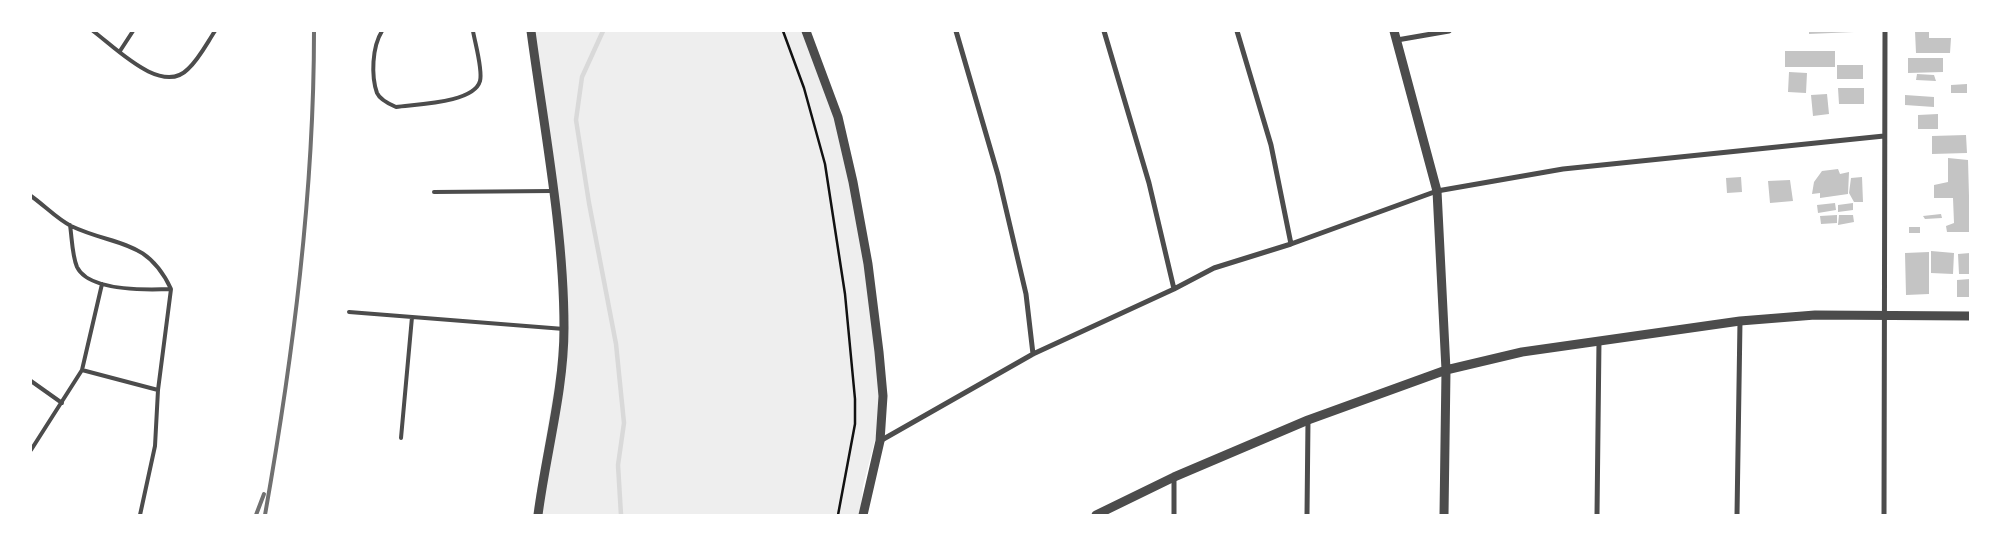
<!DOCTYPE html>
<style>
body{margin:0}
#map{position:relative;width:2001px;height:546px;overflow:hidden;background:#fff;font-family:"DM Sans",sans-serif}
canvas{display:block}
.frame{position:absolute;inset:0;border:32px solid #fff;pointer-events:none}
</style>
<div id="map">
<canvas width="2001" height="546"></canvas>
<div class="frame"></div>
</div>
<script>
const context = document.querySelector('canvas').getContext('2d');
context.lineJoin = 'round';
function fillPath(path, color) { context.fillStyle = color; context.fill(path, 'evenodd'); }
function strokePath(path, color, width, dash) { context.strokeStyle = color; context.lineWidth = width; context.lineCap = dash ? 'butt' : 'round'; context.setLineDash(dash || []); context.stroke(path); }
fillPath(new Path2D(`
 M529,31H806L834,108L865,256L880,387L877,432L863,486L860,515H533L558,365L561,320L558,259L552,202Z`), '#eee');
strokePath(new Path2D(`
 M603,31L582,77L576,120L589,203L616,344L624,423L618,465L621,515`), '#d9d9d9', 4.5);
fillPath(new Path2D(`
 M1809,31H1854V32L1809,34Z
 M1915,31H1929V38H1951L1950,53H1916Z
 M1785,51H1835V67H1785Z
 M1908,58H1943V72L1908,73Z
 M1837,65H1863V79H1837Z
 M1789,72L1807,73L1806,93L1788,92Z
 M1917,74L1934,75L1936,81L1916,80Z
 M1967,84V93H1951V85Z
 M1838,88H1864V104H1839Z
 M1827,94L1829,114L1813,116L1811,95Z
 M1905,95L1934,97V107L1905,105Z
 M1938,114V129H1918V115Z
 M1966,135L1967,153L1932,154V136Z
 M1948,158L1968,160L1970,232H1947L1946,226L1954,223L1953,198H1934V185L1948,182Z
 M1838,169L1840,174L1849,172L1848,194L1820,198V193L1812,194L1814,182L1822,171Z
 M1741,177L1742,192L1727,193L1726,178Z
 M1862,177L1863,202H1854L1849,193L1851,178Z
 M1790,180L1793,201L1770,203L1768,181Z
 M1835,203L1836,210L1818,213L1817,205Z
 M1853,203V210L1838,212V205Z
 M1941,214L1942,218L1925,219L1923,216Z
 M1837,215V223L1821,224L1820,216Z
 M1839,215H1853L1854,222L1838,225Z
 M1909,227H1920V233H1909Z
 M1931,251L1954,253L1953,274L1931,273Z
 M1929,252V294L1906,295L1905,253Z
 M1970,253V274H1959L1958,254Z
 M1970,279V297H1957V280Z`), '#c4c4c4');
strokePath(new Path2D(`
 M783,31L804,88L825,164L845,294L855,399V424L838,515`), '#111', 2.5);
strokePath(new Path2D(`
 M93,31C116,48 162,96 188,69C199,59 207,43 215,31
 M382,31C372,47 371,76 377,93C380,100 389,104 396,107C417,104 474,103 480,81C483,70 475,43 473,31
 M120,51L133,31
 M434,192L552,191
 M31,196C44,205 57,219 71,226C116,247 147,238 171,289C148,290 89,292 77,267C72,255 72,238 70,225
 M349,312L564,329
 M82,370L158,390
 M31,381L62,403
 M401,438L412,317
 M31,450L82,370L102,284
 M140,515L155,446L158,390L171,289`), '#4c4c4c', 4);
strokePath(new Path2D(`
 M956,31L998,175L1026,294L1033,354
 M1104,31L1149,183L1174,289
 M1237,31L1271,145L1291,244
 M1397,40L1449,31
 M880,441L1033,354L1174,289L1214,268L1291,244L1437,191L1563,169L1884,136
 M1174,515V477
 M1307,515L1308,420
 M1597,515L1599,340
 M1737,515L1740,321
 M1884,515L1885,31`), '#4c4c4c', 5);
strokePath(new Path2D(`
 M531,31C544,128 564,231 564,328C564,390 546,453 538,515
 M806,31L838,117L853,182L868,264L879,352L883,396L880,441L863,515
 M1394,31L1437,191L1446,370L1444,515
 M1096,515L1174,477L1308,420L1446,370L1522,352L1740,321L1815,315L1970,316`), '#4c4c4c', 9);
strokePath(new Path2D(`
 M256,515L264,494
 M265,515C293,356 314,193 314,31`), '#707070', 4);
</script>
